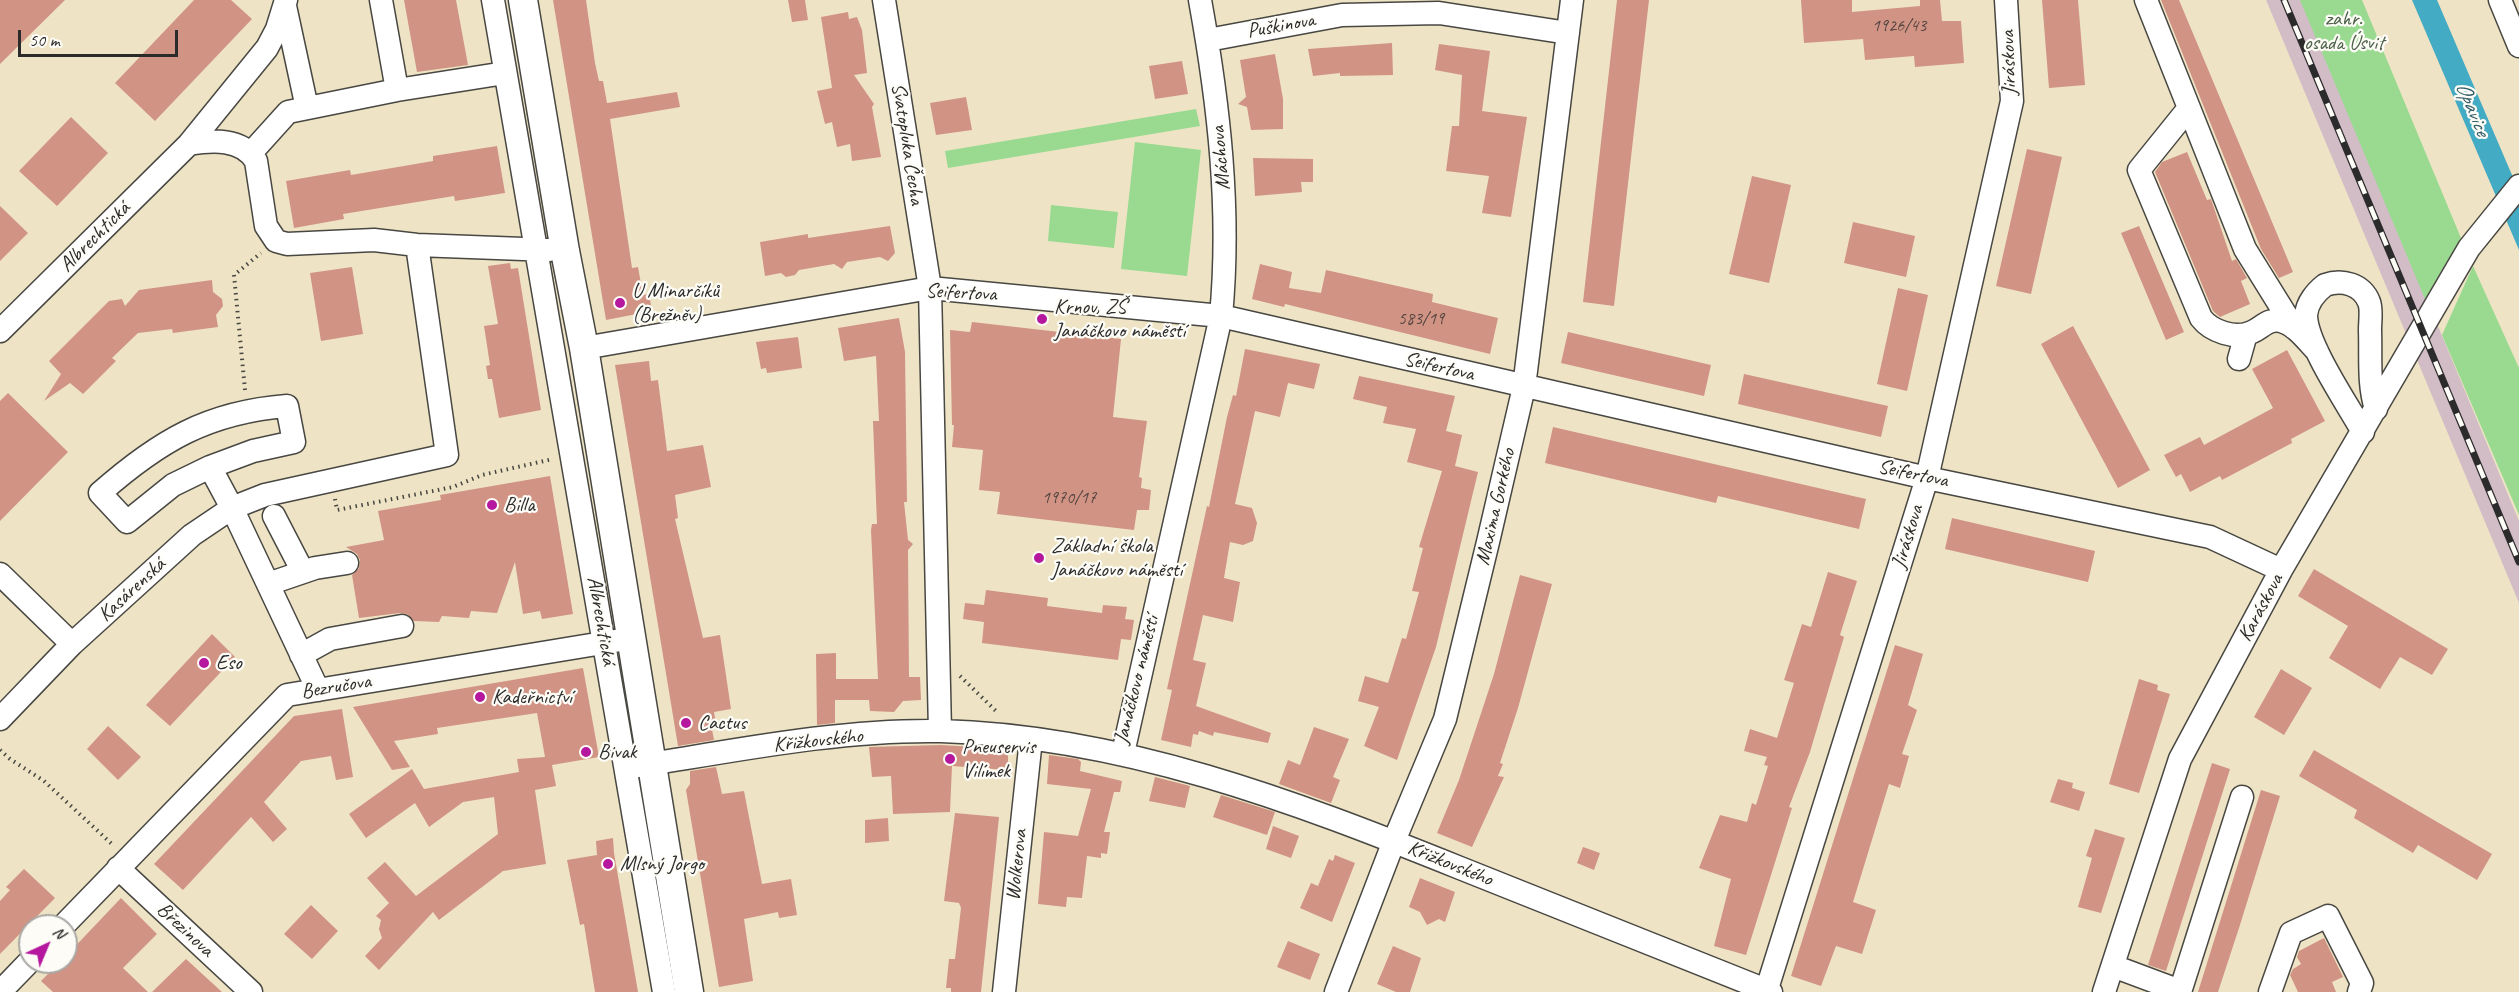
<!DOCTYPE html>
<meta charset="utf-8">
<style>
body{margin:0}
#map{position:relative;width:2519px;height:992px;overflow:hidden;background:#eee4c5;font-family:Caveat,sans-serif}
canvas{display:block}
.north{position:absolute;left:18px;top:914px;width:60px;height:60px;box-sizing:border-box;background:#fdfcf7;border:2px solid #a9a8a5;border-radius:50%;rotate:44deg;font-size:16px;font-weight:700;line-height:24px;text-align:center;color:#2b2b2b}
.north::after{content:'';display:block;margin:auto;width:21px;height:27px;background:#b5179e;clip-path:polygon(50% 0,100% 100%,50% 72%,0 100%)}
.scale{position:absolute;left:18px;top:30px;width:160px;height:27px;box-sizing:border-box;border:3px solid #2b2b2b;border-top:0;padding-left:8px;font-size:18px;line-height:21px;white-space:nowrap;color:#2b2b2b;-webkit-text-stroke:4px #fdfcf7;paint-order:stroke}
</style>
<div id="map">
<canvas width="2519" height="992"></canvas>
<div class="north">N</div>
<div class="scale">50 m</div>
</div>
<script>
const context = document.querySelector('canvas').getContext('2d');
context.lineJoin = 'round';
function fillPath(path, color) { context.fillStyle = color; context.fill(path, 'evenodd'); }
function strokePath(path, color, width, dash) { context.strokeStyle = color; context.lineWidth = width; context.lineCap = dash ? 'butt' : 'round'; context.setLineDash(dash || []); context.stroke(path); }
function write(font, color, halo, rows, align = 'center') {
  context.font = font + ' Caveat,sans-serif'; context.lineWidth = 4.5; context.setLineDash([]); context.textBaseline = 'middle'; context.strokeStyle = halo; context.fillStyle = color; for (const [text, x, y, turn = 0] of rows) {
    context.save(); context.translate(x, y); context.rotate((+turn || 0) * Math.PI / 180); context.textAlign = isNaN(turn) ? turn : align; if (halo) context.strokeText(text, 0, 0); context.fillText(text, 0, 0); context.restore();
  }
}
fillPath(new Path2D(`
 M2266,0H2301L2369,160L2519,521V603Z`), '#d2bdc7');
fillPath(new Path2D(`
 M2300,0H2362L2461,238L2425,299Z
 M1196,109L1200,126L948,168L945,151Z
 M1135,142L1201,150L1187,276L1121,269Z
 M1051,205L1118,212L1114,248L1048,241Z
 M2473,266L2519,368V515L2442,335Z`), '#99da90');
fillPath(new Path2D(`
 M2412,0H2437L2512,175L2519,191V250Z`), '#43abc3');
fillPath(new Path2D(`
 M0,0H65L0,64Z
 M194,0H231L252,19L155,121L115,83Z
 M404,0H456L468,65L417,72Z
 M553,0H586L595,63L599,81H603L607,103L677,92L680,107L610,119L632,268L638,267L643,295L649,294L652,311L606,320Z
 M788,0H805L808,20L792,22Z
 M1617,0H1649L1614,306L1583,302Z
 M1801,0H1852V12L1920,6V0H1940L1942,21H1961L1964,63L1915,67L1914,56L1865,60L1863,39L1804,43Z
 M2042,0H2078L2085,85L2049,88Z
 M2161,0H2179L2293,272L2279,278L2261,249Z
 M848,12L849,19L857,17L862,30L867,73L854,75L874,104L872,107L881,157L852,161L850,144L837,147L832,122L825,124L817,91L832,88L821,17Z
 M1392,43L1393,75L1340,76V73L1313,76L1308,49Z
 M1439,44L1490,51L1482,111L1527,117L1511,217L1482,213L1489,176L1446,171L1452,126H1459L1462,75L1435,70Z
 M1275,54L1283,99V129L1251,130L1247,107L1238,104L1246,97L1240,60Z
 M1182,61L1188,94L1155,99L1149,66Z
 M966,97L972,130L936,135L930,103Z
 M71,117L108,153L57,206L19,171Z
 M497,146L505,193L455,201L454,196L343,214L344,219L294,228L286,181L350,170L351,175L433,161V156Z
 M2027,149L2062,157L2031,294L1996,286Z
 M2187,152L2207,200L2211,199L2232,261L2236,259L2247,278L2241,281L2250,304L2220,317L2213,311L2155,172L2162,162Z
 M1253,158L1313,159V182H1301L1302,192L1255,196Z
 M1752,176L1791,185L1769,283L1729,274Z
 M0,206L28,233L0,261Z
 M1853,222L1915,236L1906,277L1844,263Z
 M890,226L895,253L888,261L880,257L847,262L842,269L834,264L799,270L795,275L786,277L781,273L765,276L760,242L808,234V238Z
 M2139,226L2184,332L2166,340L2121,233Z
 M510,263L511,269L518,268L541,410L499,418L492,379H488L486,366L490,365L484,326L498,324L488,266Z
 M1260,264L1292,272L1289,288L1321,293L1326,270L1433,294L1432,302L1498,318L1490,354L1285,304L1284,307L1252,299Z
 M352,267L363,334L321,341L310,273Z
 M212,280L213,292L222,299L223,306L216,315L218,327L173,333L172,329L138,333L112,358L116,361L83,394L70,383L44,401L61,374L49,361L109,301L122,299L125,306L139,290Z
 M1898,288L1928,295L1907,391L1877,384Z
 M899,318L905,352L907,502H904L908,540L913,544L908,550L909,677H920L921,700L903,701L894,712L870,711L869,700H835V723L817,725L816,654L836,653V679H878L871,530L872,524H877L873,421H879L876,356L844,361L838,328Z
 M972,322L1121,339L1113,417L1147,421L1139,477L1142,478L1141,488L1151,490L1149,510H1137L1134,530L997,514L1000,492L979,490L983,450L952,447L954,425H952L950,330L970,332Z
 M2073,326L2150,470L2118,488L2041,344Z
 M1568,332L1711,365L1704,396L1561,363Z
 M798,337L802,368L767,373L766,368L761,369L756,342Z
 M1245,349L1320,364L1314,389L1288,383L1280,417L1255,411L1235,504L1252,508L1257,523L1253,541L1243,545L1230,542L1224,578L1240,582L1233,622L1203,615L1193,660L1206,663L1196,706L1271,733L1268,743L1214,732L1213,736L1199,731L1198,735L1193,734L1191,747L1161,740L1172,690L1167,689L1207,506L1209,507L1227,417L1233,395L1236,396Z
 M2287,350L2325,421L2291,439L2292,443L2222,480L2220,476L2190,492L2181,474L2176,477L2164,455L2200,437L2204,445L2273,408L2252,369Z
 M649,361L651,381L658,380L667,451L703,445L711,487L675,495L678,518L675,519L703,638L720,635L731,709L714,712L716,723L711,724L714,740L678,746L615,365Z
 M1744,374L1888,406L1881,437L1738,404Z
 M1359,376L1455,396L1446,431L1462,435L1455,466L1478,472L1436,647L1397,760L1364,746L1379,707L1358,701L1365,676L1388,683L1402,638L1406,639L1419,592L1412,591L1423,548L1419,547L1442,471L1407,462L1416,429L1383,423L1387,407L1353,399Z
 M8,393L68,452L0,521V401Z
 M1553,427L1866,499L1859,529L1718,496L1716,503L1545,463Z
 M550,476L573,614L542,619L540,611L523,614L515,562L497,613L471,611L469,618L442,616L439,622L414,621L407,614L400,613L359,618L352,575L359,568L360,560L357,554L346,547L384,540L378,511L441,500L440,495Z
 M1952,518L2095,551L2088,582L1945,549Z
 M2314,569L2448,649L2432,675L2400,657L2380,689L2329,658L2348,626L2298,596Z
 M1828,572L1857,581L1840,635L1844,637L1810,752L1789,807L1792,808L1746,955L1714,946L1731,879L1699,868L1720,815L1747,822L1752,803L1756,805L1768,766L1764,765L1767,757L1744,751L1750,729L1777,738L1794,683L1784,680L1802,624L1811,627Z
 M1520,575L1552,584L1518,708L1500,763L1503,764L1498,776L1504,777L1472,847L1437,833L1459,780L1494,674Z
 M986,590L1048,598L1047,606L1102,613L1103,605L1127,607L1125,619L1134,620L1131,640L1121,639L1118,660L982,643L984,622L963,619L965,603L984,605Z
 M212,634L235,657L170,726L146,705Z
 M1895,645L1923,654L1908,705L1917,710L1902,754L1909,756L1900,788L1889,784L1853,902L1876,910L1862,954L1836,946L1821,986L1791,976Z
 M583,668L599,757L552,765L556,786L535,790L546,864L503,871L439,920L433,912L379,970L365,956L382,938L379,929L381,920L376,916L389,903L367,878L385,862L416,896L498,834L494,797L463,802L429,827L415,803L366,838L349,814L412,769L424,789L519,772L517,759L545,757L537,713L437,728L438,734L394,741L410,767L392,770L353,707Z
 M2281,669L2312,688L2284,735L2254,717Z
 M2139,679L2158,685L2157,690L2170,694L2139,793L2109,784Z
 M342,709L353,777L336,780L331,756L301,761L264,802L287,829L273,842L251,817L183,890L154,864L294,716Z
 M108,726L141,757L118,780L87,749Z
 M1314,727L1349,739L1333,777L1340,780L1331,803L1279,784L1288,760L1300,765Z
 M941,745L1008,749V770L952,766L950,812L893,814L891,776L872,777L869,747Z
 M2314,750L2492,854L2477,880L2418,845L2413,853L2354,818L2357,810L2299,776Z
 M1049,755L1078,759L1081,762L1080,771L1122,781L1120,792H1114L1104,832H1110L1107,854L1101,853V858L1087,856L1082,898L1067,897L1066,907L1038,904L1044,832L1078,836L1091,789L1047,784Z
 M2212,763L2230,769L2166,971L2148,965Z
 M716,767L722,794L744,791L762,884L791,879L797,915L779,918L778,912L744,919L753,981L719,987L686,790L690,784V771Z
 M1155,777L1190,786L1185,808L1149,801Z
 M2058,779L2073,783L2072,788L2085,792L2079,811L2050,802Z
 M2261,790L2280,796L2239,928L2218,992H2198Z
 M1221,795L1275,812L1267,835L1213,817Z
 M955,813L999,817L981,992H951V988H946L949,959H955L961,908L959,903L944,901Z
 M888,818L889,841L865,843V820Z
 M1273,826L1299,836L1291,858L1266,849Z
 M2095,829L2125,838L2101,913L2078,907L2092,858L2086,856Z
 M613,838L614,853L638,992H595L584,924L580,925L567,860L597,855L596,841Z
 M1583,847L1600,853L1594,870L1577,863Z
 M1335,855L1355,863L1332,922L1300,908L1311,883L1318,886L1329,859L1333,861Z
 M24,869L55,898L0,954V901L10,890L6,887Z
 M1420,878L1455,892L1445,922L1439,919L1427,925L1420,912L1409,907Z
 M121,898L157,934L123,968L148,992H53L41,981L60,962H66V956Z
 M311,905L338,931L312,959L284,934Z
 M2324,938L2343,977L2332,982L2336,992H2298L2290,975L2293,969L2301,964L2297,957L2299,951Z
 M1288,941L1320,954L1310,980L1277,967Z
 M1393,946L1421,958L1410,992H1396L1377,984Z
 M186,959L222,992H152Z`), '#d19384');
const minor = new Path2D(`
 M381,0L397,90
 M493,0L664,992
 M884,0L930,288L940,731
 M2146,0L2189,108
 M2500,0L2519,46
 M285,6L307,108
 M1208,40L1342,15L1439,13L1568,33
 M189,144C212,140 242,138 256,161L266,226L276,241L287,244L374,240L417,245L550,250
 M251,153L288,112L397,90L505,73
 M2294,328L2245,249L2189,108L2139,170L2201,318C2211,331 2235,340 2252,332C2262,328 2268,318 2281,321C2296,325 2307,341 2317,351
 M0,331L189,144L267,48L277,29L286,0
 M584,348L930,288L1221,316L1927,478L2210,537L2281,570
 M2239,359L2246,334
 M2363,432C2348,405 2306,344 2306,315C2307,303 2316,292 2325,285C2342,279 2362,284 2369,302C2372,309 2370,321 2370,330C2371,357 2368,384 2376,409
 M210,467L173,485L127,522L100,493C159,441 208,412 287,406L294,442L253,451L210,467L232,508L318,690
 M274,516L303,572
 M0,574L72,644
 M268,584L315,568L347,563
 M301,655L330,639L402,626
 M0,719L72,644L192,535L232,508L265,495L447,455L417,245
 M1123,753L1221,316C1231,210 1219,105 1200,0
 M626,768C728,752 838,729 941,731C1123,736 1293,801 1460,868C1564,909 1667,951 1771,992
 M118,868L251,992
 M63,926L287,695L621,640
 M2113,966L2180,991
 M0,992L30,961
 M1004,992L1031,739
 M1336,992L1394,841L1445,719L1488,542L1524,387L1572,0
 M1766,992L1927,478L2012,101L2006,0
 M2104,992L2180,759L2281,570L2469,248L2519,186
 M2180,992L2242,797
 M2270,992L2291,933L2328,916L2362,983L2359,992`);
const major = new Path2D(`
 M523,0L565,251L584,348L689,992`);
strokePath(minor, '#484742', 25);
strokePath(major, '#484742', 31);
strokePath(new Path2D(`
 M245,390L234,275L261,253
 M335,499L337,510L453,487L482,475L553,459
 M960,676L998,713
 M0,750L10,759L44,781L114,846`), '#484742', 4, [1.5, 4.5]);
strokePath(minor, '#fff', 22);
strokePath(major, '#fff', 28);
const rail = new Path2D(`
 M2284,0L2519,562`);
strokePath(rail, '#2b2b2b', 7);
strokePath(rail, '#fdfcf7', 4.5, [14]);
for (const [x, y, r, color] of [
 [620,303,6,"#b5179e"],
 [1042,319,6,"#b5179e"],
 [492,505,6,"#b5179e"],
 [1039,558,6,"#b5179e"],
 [204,663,6,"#b5179e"],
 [480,697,6,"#b5179e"],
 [686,723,6,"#b5179e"],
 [586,752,6,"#b5179e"],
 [950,759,6,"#b5179e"],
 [608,864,6,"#b5179e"]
]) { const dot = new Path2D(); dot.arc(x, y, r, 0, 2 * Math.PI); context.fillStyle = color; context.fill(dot); strokePath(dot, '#fdfcf7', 2); }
write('18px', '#544541', null, [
 ["1926/43",1899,26],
 ["583/19",1421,319],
 ["1970/17",1069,498]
]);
write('21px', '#4c6049', '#fdfcf7', [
 ["zahr.",2344,19],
 ["osada Úsvit",2344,43]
]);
write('21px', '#2b2b2b', '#fdfcf7', [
 ["Puškinova",1281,26,-10],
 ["Jiráskova",2009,63,-92],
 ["Svatopluka Čecha",907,144,81],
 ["Máchova",1221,158,-95],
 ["Albrechtická",95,237,-45],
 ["Seifertova",961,293,3],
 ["Seifertova",1439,367,13],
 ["Seifertova",1913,474,12],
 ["Maxima Gorkého",1496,507,-77],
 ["Jiráskova",1908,537,-73],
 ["Kasárenská",132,590,-43],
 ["Karáskova",2261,608,-62],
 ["Albrechtická",601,621,80],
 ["Janáčkovo náměstí",1137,680,-76],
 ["Bezručova",336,687,-9],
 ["Křižkovského",818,741,-6],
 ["Křižkovského",1450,864,22],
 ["Wolkerova",1017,865,-84],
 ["Březinova",185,930,43]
]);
write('21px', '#2b2b2b', '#fdfcf7', [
 ["U Minarčíků",632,291],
 ["(Brežněv)",632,315],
 ["Krnov, ZŠ",1054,307],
 ["Janáčkovo náměstí",1054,331],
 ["Billa",504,505],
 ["Základní škola",1051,546],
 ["Janáčkovo náměstí",1051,570],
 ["Eso",216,663],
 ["Kadeřnictví",492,697],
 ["Cactus",698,723],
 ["Pneuservis",962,747],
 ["Vilímek",962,771],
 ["Bivak",598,752],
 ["Mlsný Jorgo",620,864]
], 'left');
write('italic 22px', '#355e68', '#fdfcf7', [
 ["Opavice",2472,109,67]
]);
</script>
